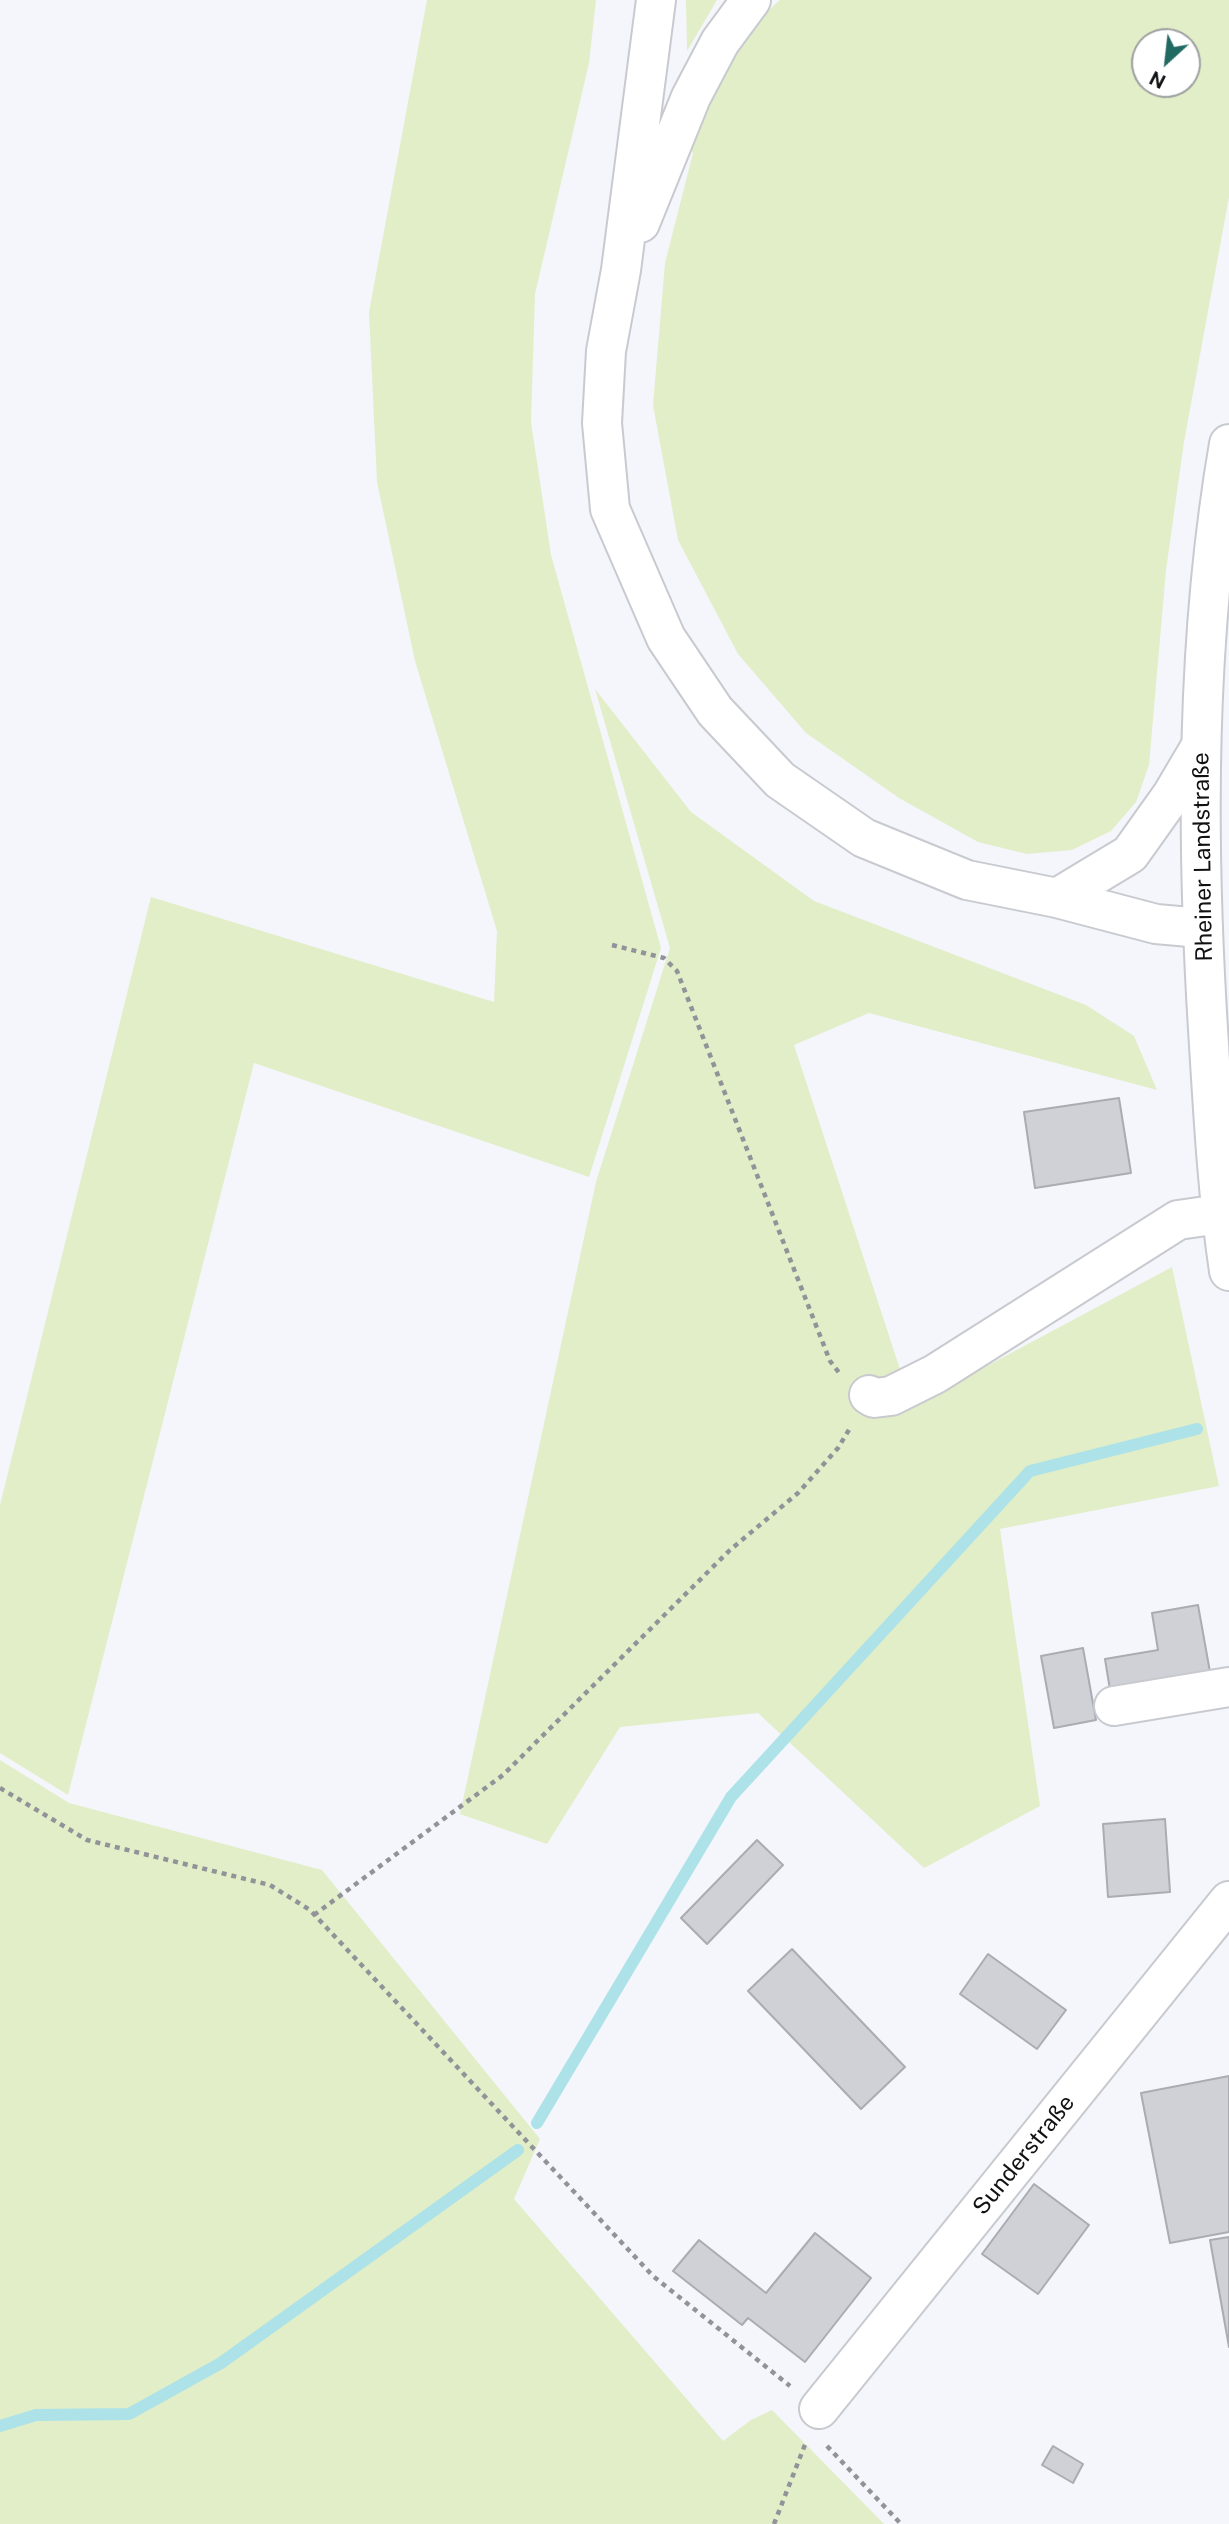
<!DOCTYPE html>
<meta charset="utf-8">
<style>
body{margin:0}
#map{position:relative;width:1229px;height:2524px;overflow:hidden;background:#f4f6fc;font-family:"Public Sans",sans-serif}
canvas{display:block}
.north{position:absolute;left:1131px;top:28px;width:70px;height:70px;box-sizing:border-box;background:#fff;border:2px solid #9fa0a1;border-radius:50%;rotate:207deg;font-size:19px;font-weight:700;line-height:28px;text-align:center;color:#101113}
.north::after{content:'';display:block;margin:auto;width:24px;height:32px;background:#216a62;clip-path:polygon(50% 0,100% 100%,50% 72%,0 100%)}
</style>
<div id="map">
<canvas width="1229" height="2524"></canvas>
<div class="north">N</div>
</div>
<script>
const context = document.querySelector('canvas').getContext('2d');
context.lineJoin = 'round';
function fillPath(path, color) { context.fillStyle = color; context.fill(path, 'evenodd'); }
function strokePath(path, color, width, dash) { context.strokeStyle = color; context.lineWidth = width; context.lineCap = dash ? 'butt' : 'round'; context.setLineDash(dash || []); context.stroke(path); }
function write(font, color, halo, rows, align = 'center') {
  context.font = font + ' "Public Sans",sans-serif'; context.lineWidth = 7; context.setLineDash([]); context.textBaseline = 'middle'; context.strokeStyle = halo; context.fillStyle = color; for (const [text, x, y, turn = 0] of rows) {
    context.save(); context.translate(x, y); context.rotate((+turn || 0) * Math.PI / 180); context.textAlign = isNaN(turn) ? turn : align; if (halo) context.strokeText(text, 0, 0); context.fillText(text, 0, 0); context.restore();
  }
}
fillPath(new Path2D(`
 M427,0H596L589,63L535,294L531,422L551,555L661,948L589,1177L254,1063L68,1795L0,1753V1505L151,897L494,1002L497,931L415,661L377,482L369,312Z
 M686,0H717L687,51Z
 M780,0H1229V197L1184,442L1166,570L1149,765L1136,802L1111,831L1072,850L1027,854L978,842L899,798L806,733L738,654L678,540L653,405L665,263L693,153L685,137L758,20ZM1145,42H1187V84H1145Z
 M595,689L691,812L814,901L1086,1005L1134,1036L1157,1090L869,1013L794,1045L912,1406L1172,1267L1219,1486L1000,1529L1040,1806L924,1868L758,1713L620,1727L547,1844L460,1814L596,1182L670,948Z
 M0,1760L69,1803L322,1870L540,2139L514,2199L723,2441L751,2420L772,2410L884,2524H0Z`), '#e1eec8');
strokePath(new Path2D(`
 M537,2123L731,1797L1030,1471L1197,1429
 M0,2426L36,2415L129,2414L221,2363L518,2150`), '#ade2e8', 12);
const building = new Path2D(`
 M1119,1098L1131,1173L1035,1188L1024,1112Z
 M1198,1605L1210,1672L1110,1690L1105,1659L1158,1650L1152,1613Z
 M1083,1648L1096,1720L1054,1728L1041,1656Z
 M1165,1819L1170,1892L1108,1897L1103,1824Z
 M757,1840L783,1865L707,1944L681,1918Z
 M792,1949L905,2067L861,2109L748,1991Z
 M988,1954L1066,2010L1037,2049L960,1994Z
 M1229,2076V2232L1170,2243L1141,2093Z
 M1034,2184L1089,2225L1038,2294L982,2254Z
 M815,2233L871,2278L805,2362L748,2318L742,2325L673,2271L699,2240L766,2293Z
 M1229,2237V2347L1210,2240Z
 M1053,2446L1083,2464L1073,2483L1042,2465Z`);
fillPath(building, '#cfd1d6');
strokePath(building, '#abacb2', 2);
const minor = new Path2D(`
 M869,1395L874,1398L891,1396L935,1374L1178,1220L1220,1214
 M1114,1706L1229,1687
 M819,2409L1229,1901`);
const major = new Path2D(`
 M1229,444C1196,636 1196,835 1208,1029C1213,1110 1217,1190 1229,1271`);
const highway = new Path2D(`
 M656,0L621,270L606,351L602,423L610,509L666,638L715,711L780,780L864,838L967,880L1057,898L1156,924L1201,928
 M640,223L691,97L720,42L751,0
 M1057,898L1130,854L1172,795L1201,746`);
strokePath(minor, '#c8cad0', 42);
strokePath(major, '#c8cad0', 42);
strokePath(highway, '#c8cad0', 42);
strokePath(new Path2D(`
 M612,945L664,958L677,971L830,1361L840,1374
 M0,1788L87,1840L270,1885L310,1910L653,2276L790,2386
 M314,1915L503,1775L730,1550L798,1493L838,1448L850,1428
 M827,2446L901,2524
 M774,2524L806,2442`), '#929398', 4.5, [5, 5]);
strokePath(minor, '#fff', 38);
strokePath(major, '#fff', 38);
strokePath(highway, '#fff', 38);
write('23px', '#101113', '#fff', [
 ["Rheiner Landstraße",1203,857,-91],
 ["Sunderstraße",1024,2155,-51]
]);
</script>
